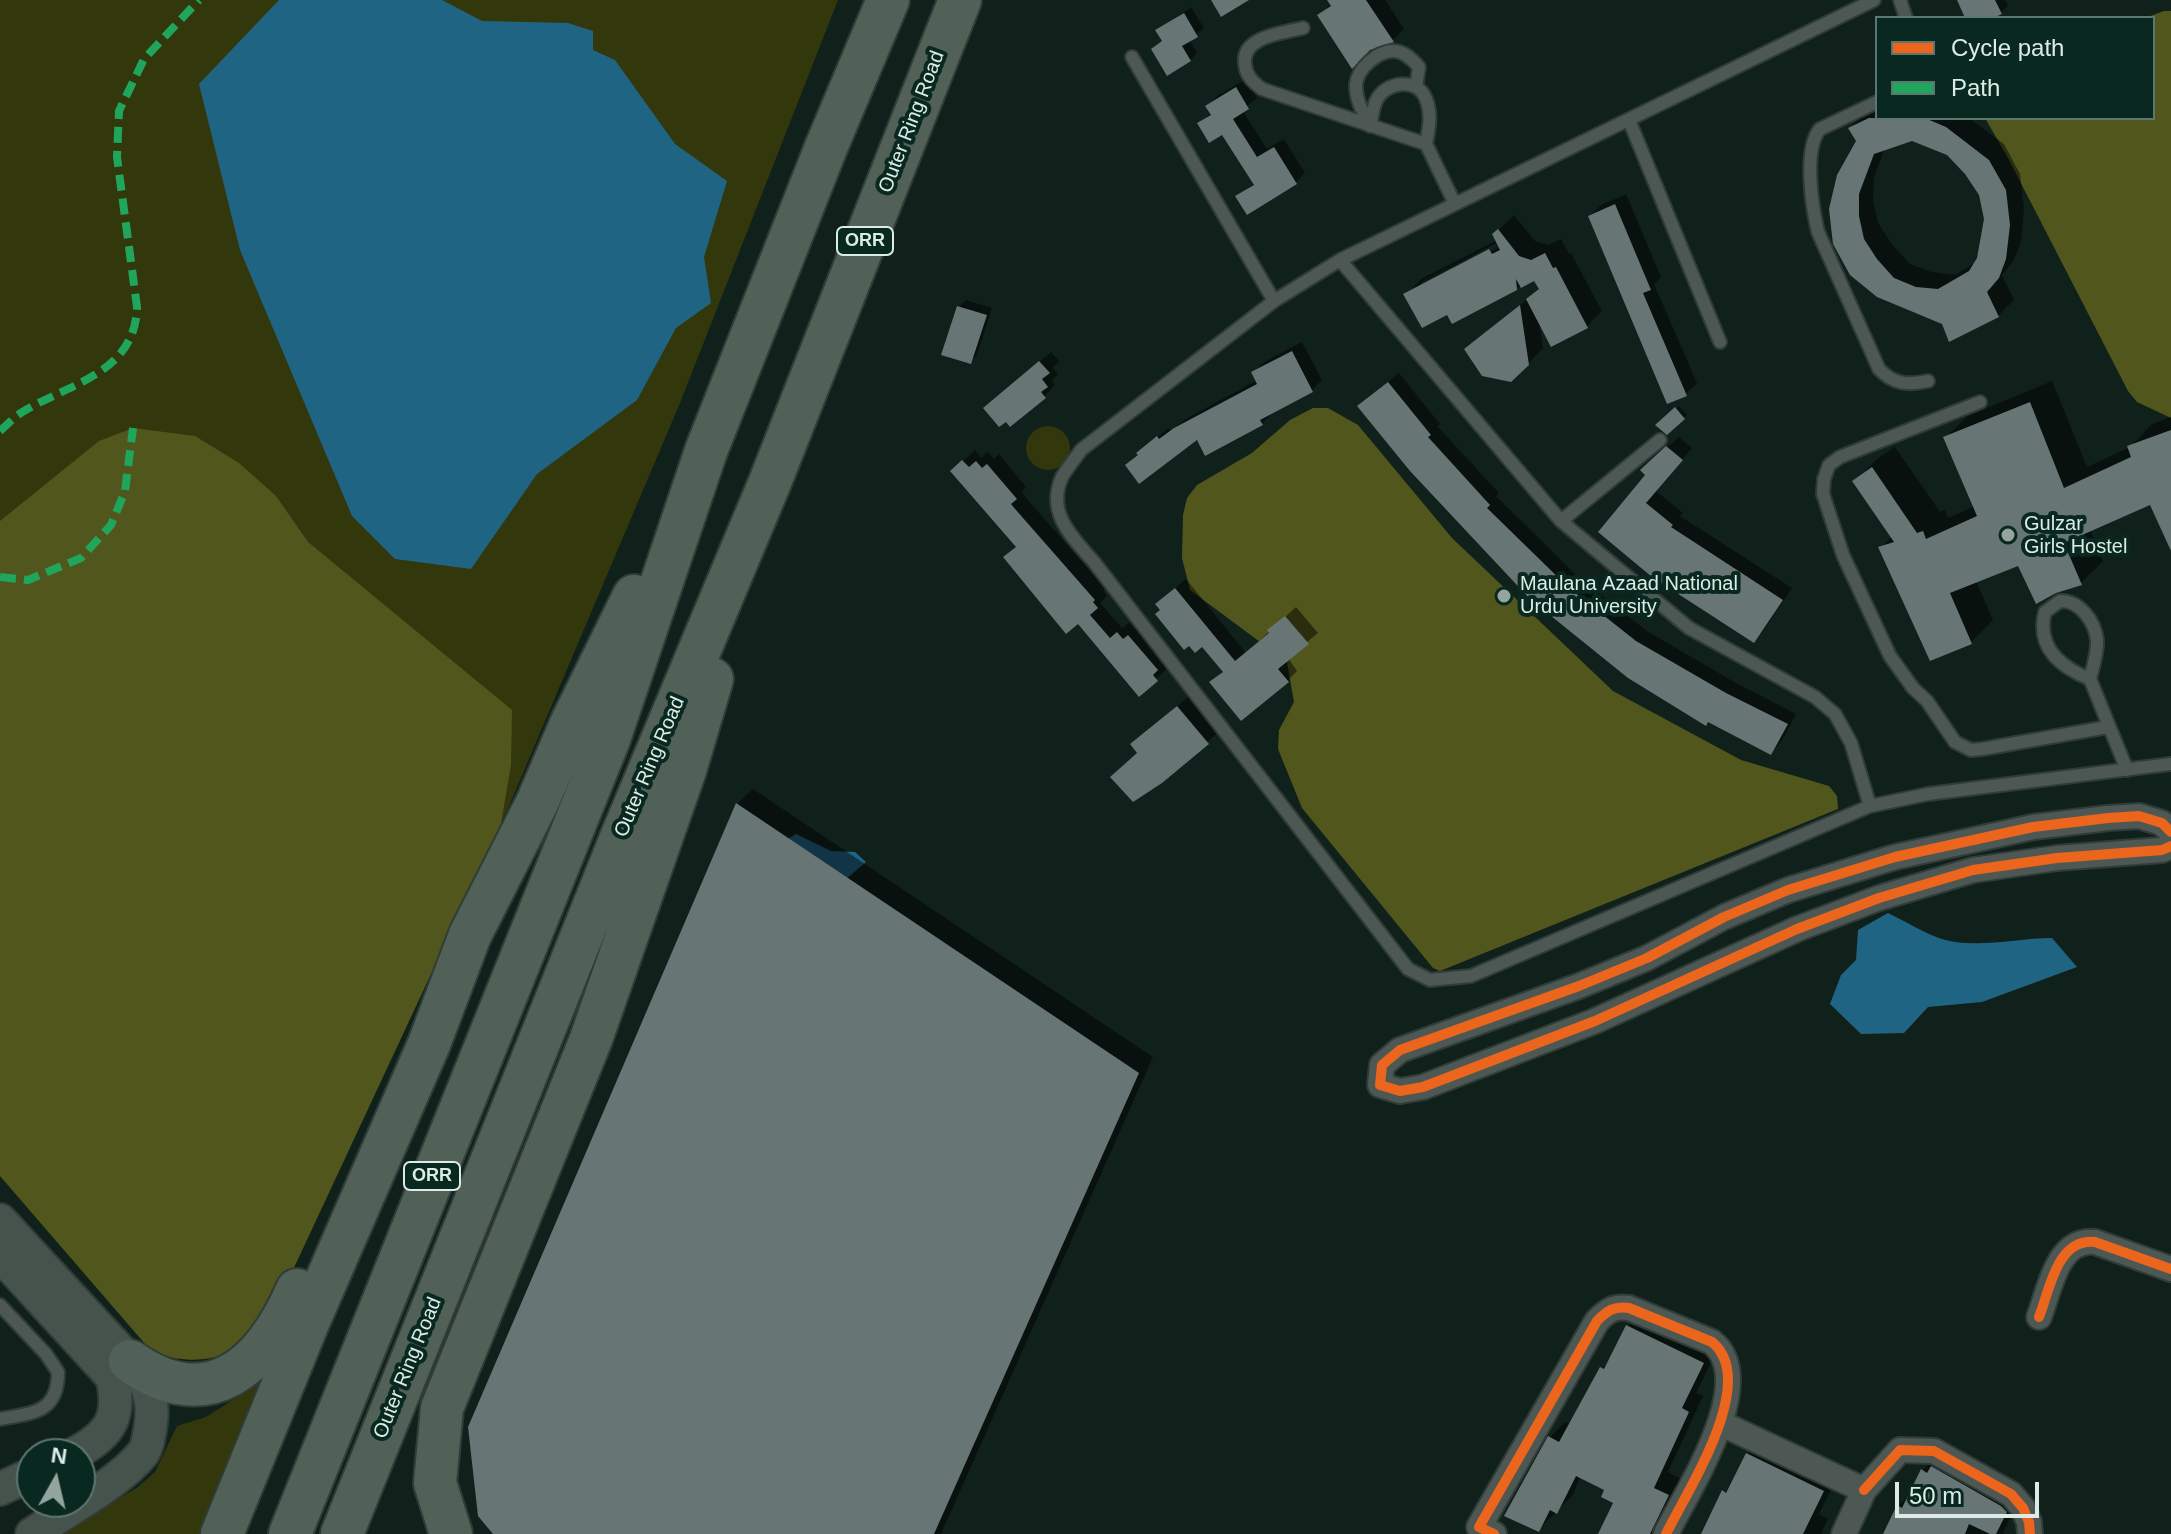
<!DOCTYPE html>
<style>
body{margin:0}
#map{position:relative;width:2171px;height:1534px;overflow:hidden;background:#10211c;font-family:Helvetica,sans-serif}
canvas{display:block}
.legend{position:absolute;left:1875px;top:16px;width:280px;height:104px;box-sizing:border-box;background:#092820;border:2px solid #5d766f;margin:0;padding:10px 14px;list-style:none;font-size:24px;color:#dbece6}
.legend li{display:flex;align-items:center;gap:16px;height:40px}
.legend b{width:40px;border:2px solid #5d766f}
.north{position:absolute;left:16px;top:1438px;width:80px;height:80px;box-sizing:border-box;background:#092820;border:2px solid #5d766f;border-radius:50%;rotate:8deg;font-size:22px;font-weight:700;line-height:32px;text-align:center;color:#dbece6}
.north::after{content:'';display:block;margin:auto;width:28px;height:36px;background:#94a59f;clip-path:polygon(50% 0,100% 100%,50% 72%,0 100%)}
.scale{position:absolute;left:1895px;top:1482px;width:144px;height:36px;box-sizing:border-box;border:4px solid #dbece6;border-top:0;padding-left:10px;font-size:24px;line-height:28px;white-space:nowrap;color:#dbece6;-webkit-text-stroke:6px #092820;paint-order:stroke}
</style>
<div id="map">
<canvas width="2171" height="1534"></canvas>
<ul class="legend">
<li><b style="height:10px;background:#eb651d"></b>Cycle path</li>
<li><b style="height:10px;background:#20a55d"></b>Path</li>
</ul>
<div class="north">N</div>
<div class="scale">50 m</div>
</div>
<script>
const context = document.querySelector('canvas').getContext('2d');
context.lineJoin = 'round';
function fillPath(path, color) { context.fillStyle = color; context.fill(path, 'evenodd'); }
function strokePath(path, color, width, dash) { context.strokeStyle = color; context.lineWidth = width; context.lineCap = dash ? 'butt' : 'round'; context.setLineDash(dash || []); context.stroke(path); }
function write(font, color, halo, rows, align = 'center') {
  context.font = font + ' Helvetica,sans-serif'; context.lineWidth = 8; context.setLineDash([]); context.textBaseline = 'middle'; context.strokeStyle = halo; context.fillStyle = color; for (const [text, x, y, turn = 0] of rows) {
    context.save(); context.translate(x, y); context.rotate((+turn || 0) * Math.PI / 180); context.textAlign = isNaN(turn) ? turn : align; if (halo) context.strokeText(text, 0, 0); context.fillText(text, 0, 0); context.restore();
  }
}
fillPath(new Path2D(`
 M0,0H838L680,403L509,806L277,1304L216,1355L188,1360L0,1176Z
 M1026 448a22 22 0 1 1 44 0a22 22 0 1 1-44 0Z
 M292,1332L213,1534H60L138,1487L155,1472L177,1426L206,1417L250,1389Z`), '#33370c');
fillPath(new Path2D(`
 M2164,11H2171V418L2137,402L2128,391L2008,158L1985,118H2153V18H2145Z
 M1313,408H1328L1358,425L1452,538L1613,691L1741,760L1829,786L1837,796L1838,809L1440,971L1433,968L1302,808L1278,749L1279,730L1294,702L1287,662L1190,590L1182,558L1183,515L1187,498L1197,485L1252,453L1290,420Z
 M133,428L195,436L239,463L276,496L308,542L512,710L511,765L501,824L277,1304C264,1317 247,1341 232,1350C209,1364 175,1361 152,1352L0,1176V521L99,441Z`), '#51571c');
fillPath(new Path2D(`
 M279,0H442L482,21L568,23L593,31V50L615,60L675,144L727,181L704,257L711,303L676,328L637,400L537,474L471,569L395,559L352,516L240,250L199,84Z
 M796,834L831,851L855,852L866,862L838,886L776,846Z
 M1888,913C1905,921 1922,932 1939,938C1974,950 2015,938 2052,938L2077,967L1982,1002L1928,1007L1904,1033L1861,1034L1830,1004L1841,975L1856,960L1858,930Z`), '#206484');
fillPath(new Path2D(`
 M1330,0H1385L1404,29L1393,40L1370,48L1319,16L1332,3Z
 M1959,0H2005L2008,6L2000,13L1989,18H1959L1966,15Z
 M1191,7L1204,28L1189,40L1197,53L1190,60L1153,49L1164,40L1158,30Z
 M1246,79L1257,98L1242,110L1267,149L1284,139L1305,173L1295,183L1238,197L1255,183L1223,133L1199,124L1212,112L1208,106L1217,96Z
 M1877,108V118H1969L2004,144L2020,174L2024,209L2021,242L2014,260L2002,275L2014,300L1998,316L1944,323L1851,273L1858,141L1850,128L1866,113ZM1912,139L1948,153L1966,173L1981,194L1986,219L1978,261L1955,275L1932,272L1910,264L1892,244L1878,223L1873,200L1874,177L1885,148Z
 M1626,194L1661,277L1654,284L1697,383L1686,394L1590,216L1601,205Z
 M1514,215L1535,241L1548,245L1561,239L1569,254L1571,253L1602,311L1587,326L1539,321L1543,348L1528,364L1467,349L1541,288L1535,279L1516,288L1448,312L1406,295L1421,279L1497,240L1494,234ZM1497,243L1499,247L1421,287V283Z
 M966,300L992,308L977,355L970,362L959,307Z
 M1302,342L1322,380L1312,390L1272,413L1262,424L1197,437L1138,455L1168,428L1170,431L1187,418L1258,380L1254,372L1264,362Z
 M1051,352L1059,361L1053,368L1058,374L1052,381L1055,385L1044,396L997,397Z
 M1399,373L1440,424L1437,426L1499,493L1496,496L1579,578L1647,631L1736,683L1796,714L1781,742L1771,752L1709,720L1706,723L1370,396Z
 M2052,381L2087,467L2130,447L2152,424L2171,417V546L2151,502L2090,529L2103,561L2081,583L2055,591L2019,563L1976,581L1993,620L1971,642L1881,548L1892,536L1855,482L1877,459L1895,447L1940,512L1945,510L1948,518L1975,506L1945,438L1968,416Z
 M1679,406L1687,415L1667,432L1658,425Z
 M1679,437L1692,448L1656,491L1683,513L1680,516L1792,588L1764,630L1754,641L1601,531L1648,475L1653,460Z
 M975,450L981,458L988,452L994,459L999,454L1026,487L1022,491L1027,499L1105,588L1103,590L1107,596L1100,603L1122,628L1130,622L1135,629L1141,625L1168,657L1163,663L1168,668L1139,694L953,471Z
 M1186,579L1246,653L1296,607L1318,633L1288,658L1297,671L1287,681L1212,682L1224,671L1203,644L1163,609L1168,594Z
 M1188,697L1218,733L1161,781L1139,752L1142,735Z
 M753,789L1153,1057L941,1534H496L737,804Z
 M1643,1311L1718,1348L1696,1393L1703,1396L1668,1472L1683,1480L1656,1534H1605L1616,1502L1607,1489L1581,1476L1572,1496L1538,1530L1550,1437L1565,1422L1571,1425L1602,1369L1612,1359L1628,1326Z
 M1762,1439L1838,1475L1819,1514L1828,1519L1821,1534H1702L1747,1454Z
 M1938,1455L2021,1496L2003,1533L2006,1534H1885L1898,1506L1912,1493L1922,1471Z`), '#0007');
fillPath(new Path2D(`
 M1211,0H1249L1221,17Z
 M1327,0H1366L1394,42L1370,50L1352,69L1317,15L1331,6Z
 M1957,0H1995L2002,14L1993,18H1965Z
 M1184,13L1198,37L1182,46L1191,61L1167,76L1151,49L1162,41L1155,30Z
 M1236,87L1249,109L1233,119L1257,157L1274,147L1297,184L1247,215L1235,196L1254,185L1222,135L1209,143L1197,123L1211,115L1205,106Z
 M1869,118L1927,119L1946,127L1989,160L2006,190L2010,225L2006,259L1999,278L1987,292L1999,317L1949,342L1942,324L1877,297L1850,275L1833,244L1829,209L1837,175L1856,141L1848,128ZM1912,141L1947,155L1965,174L1979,195L1984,219L1977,258L1969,271L1938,289L1916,287L1894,278L1877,259L1864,239L1859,216V194L1874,154Z
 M1615,204L1651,290L1643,293L1687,396L1667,404L1588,216Z
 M1498,229L1519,256L1531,260L1545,253L1553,268L1556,267L1588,328L1551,347L1526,299L1539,289L1534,281L1521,288L1516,279L1517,290L1452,324L1447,315L1422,328L1403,294L1489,249L1492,254L1500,250L1492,234Z
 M1520,305L1529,365L1511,382L1482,376L1464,349Z
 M957,306L987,315L971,364L941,355Z
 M1292,351L1313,392L1260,420L1263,425L1205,456L1197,440L1139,484L1125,465L1138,455L1136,453L1157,436L1159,439L1174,428L1257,384L1251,372Z
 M1039,361L1050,373L1042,379L1048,387L1041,392L1046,398L1010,427L1006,422L999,427L983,408Z
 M1388,382L1431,435L1428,437L1490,505L1487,508L1569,588L1636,641L1726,693L1788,724L1771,755L1708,722L1706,726L1628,678L1530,599L1410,471L1357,406Z
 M2030,402L2064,488L2131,457L2127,446L2171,430V551L2150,505L2064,543L2082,585L2056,593L2036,604L2018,566L1950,593L1972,644L1930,661L1878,547L1894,542L1852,481L1872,467L1917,533L1923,531L1926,539L1977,516L1943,437Z
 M1675,407L1685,419L1667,435L1655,425Z
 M1666,446L1683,460L1646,503L1673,525L1671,527L1783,600L1754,643L1652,577L1598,532L1645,475L1640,470Z
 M962,460L969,467L976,461L982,468L987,464L1017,499L1011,504L1016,510L1095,600L1093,602L1098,608L1090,615L1110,638L1117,632L1123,639L1128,635L1158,670L1153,675L1158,681L1139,697L1078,624L1066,634L1003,557L1016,547L950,471Z
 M1175,588L1235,661L1269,633L1267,630L1285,616L1309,644L1278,669L1289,682L1241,721L1209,682L1223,672L1202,647L1195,653L1189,646L1184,650L1155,614L1160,610L1155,604Z
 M1177,706L1209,744L1162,783L1133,802L1110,777L1137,753L1130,744Z
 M736,803L1139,1073L934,1534H493L478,1516L468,1427Z
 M1626,1325L1704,1363L1682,1408L1689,1412L1654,1488L1669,1495L1650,1534H1598L1613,1503L1601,1497L1604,1490L1576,1476L1557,1514L1550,1510L1539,1532L1504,1516L1548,1436L1559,1442L1600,1367L1604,1369Z
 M1746,1453L1824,1491L1803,1534H1701L1722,1490L1726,1493Z
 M1931,1466L2001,1506L2007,1512L1996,1534H1990L1969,1524L1965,1534H1883L1897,1505L1902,1508L1921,1469L1927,1473Z`), '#677675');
const lane = new Path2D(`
 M1874,0L1340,260L1274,301L1081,450C1075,459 1067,468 1062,477C1046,513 1072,537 1094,562L1408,969L1430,980L1471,976L1870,806L1928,794L2171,764
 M1900,0L1906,18
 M1303,28C1284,33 1241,36 1245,64C1246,76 1253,82 1262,89L1426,144L1455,204
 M1132,57L1274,301
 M1877,102L1820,129C1803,149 1812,207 1818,232L1879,369C1894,385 1908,385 1928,381
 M1629,120L1720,342
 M1370,126C1363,112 1355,99 1356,84C1358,68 1377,52 1392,51C1403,50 1412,59 1419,67L1416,87
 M1370,126C1372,118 1373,108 1376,101C1385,81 1418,77 1426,99C1432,114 1429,129 1426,144
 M1340,260L1561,521L1689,628L1815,697L1835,714L1851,743L1870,806
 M1980,402L1840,457L1829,465L1824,479L1823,494L1843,555L1890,656L1913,688L1927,701L1955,742L1971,750L1982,749L2108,727
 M1561,521L1660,440
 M2090,679C2093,666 2098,652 2097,640C2095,621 2079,600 2060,601L2045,612C2036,647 2060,667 2090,679L2127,770
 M0,1305L46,1354L58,1372C58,1413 33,1413 0,1419`);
const street = new Path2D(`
 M2171,832L2162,823L2139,816L2108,818L2033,827L1895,857L1788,890L1724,917L1647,958L1579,986L1400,1050L1382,1065L1380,1085L1400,1091L1423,1087L1595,1021L1797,929L1879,898L1973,870L2057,858L2162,850L2171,846
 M2039,1317C2050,1289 2057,1238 2095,1242L2171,1269
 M1722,1424L1864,1490L1844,1534
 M1864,1490L1900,1450L1934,1451L2011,1494L2023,1508L2029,1522L2030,1534
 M1494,1534L1479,1527L1597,1321C1608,1310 1614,1306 1629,1308L1712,1342C1760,1381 1687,1491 1666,1534`);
const secondary = new Path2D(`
 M0,1220L130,1361C150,1387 156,1401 149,1435C148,1441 147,1448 143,1453C118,1484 66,1511 32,1534
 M0,1255L112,1377C122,1417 110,1435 74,1454
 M0,1489L32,1474`);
const highway = new Path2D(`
 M130,1361C209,1417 264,1366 297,1290
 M222,1534L307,1325L429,1044L470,935L537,803L571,724L634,596
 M290,1534L609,739L706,451L827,145L888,0
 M342,1534L621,838L770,482L960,0
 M451,1534L435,1483L442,1408L591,1039L685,770L712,679`);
strokePath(lane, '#303c38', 16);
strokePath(street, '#303c38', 28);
strokePath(secondary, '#303c38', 36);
strokePath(highway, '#303c38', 46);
strokePath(lane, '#4d5855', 12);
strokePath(street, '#4d5855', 24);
strokePath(secondary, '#46534d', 32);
strokePath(highway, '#516158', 42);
strokePath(new Path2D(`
 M0,431C8,424 15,416 24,411C71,383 135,373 137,307L117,157L119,111L144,59L199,0
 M0,577L28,580L81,558L111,525L125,491L133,428`), '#20a55d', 8, [16, 8]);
strokePath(new Path2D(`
 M2171,832L2162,823L2139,816L2108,818L2033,827L1895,857L1788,890L1724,917L1647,958L1579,986L1400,1050L1382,1065L1380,1085L1400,1091L1423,1087L1595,1021L1797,929L1879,898L1973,870L2057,858L2162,850L2171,846
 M2039,1317C2050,1289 2057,1238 2095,1242L2171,1269
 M1864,1490L1900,1450L1934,1451L2011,1494L2023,1508L2029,1522L2030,1534
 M1494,1534L1479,1527L1597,1321C1608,1310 1614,1306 1629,1308L1712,1342C1760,1381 1687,1491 1666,1534`), '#eb651d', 10);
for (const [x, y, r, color] of [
 [2008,535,8,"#94a59f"],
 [1504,596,8,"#94a59f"]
]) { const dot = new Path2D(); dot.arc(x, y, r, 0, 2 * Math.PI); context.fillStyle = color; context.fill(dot); strokePath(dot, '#092820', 3); }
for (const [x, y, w] of [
 [865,241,56],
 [432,1176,56]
]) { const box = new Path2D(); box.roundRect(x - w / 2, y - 14, w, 28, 6); context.fillStyle = '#092820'; context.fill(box); strokePath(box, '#dbece6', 2); }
write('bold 18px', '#dbece6', null, [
 ["ORR",865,241],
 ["ORR",432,1176]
]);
write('20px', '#dbece6', '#092820', [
 ["Outer Ring Road",912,122,-69],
 ["Outer Ring Road",650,767,-67],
 ["Outer Ring Road",408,1368,-68]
]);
write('20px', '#dbece6', '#092820', [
 ["Gulzar",2024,524],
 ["Girls Hostel",2024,547],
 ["Maulana Azaad National",1520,584],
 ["Urdu University",1520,607]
], 'left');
</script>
